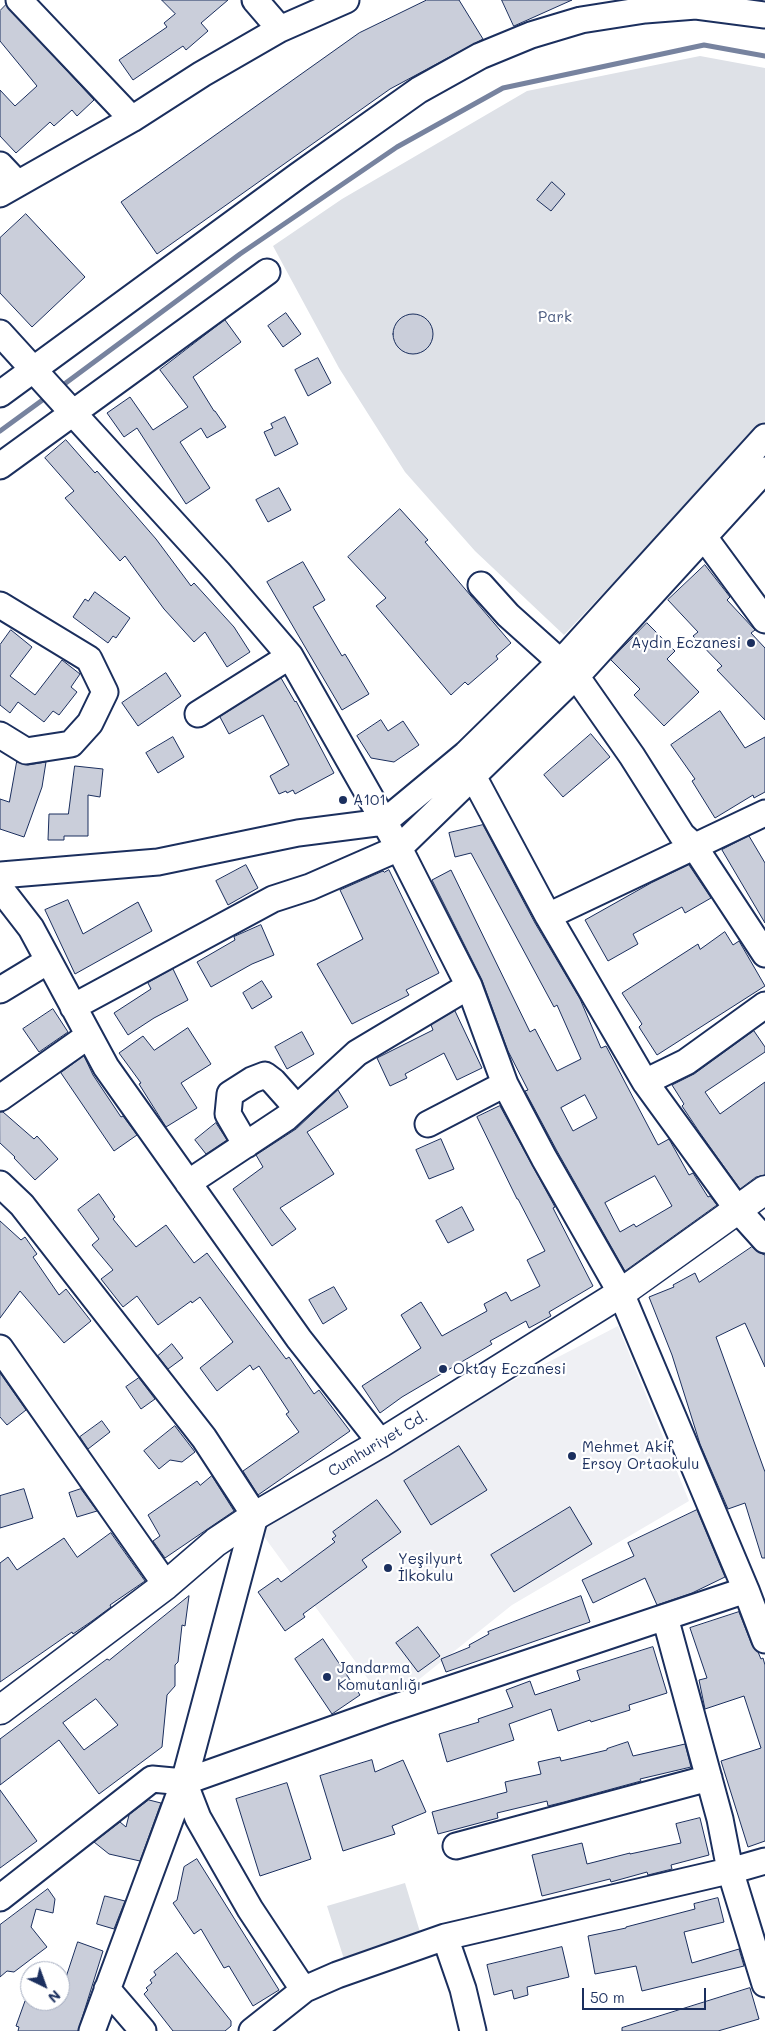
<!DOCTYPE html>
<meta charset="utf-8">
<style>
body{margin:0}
#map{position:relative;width:765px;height:2031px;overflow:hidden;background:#fff;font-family:Mali,sans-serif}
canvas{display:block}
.north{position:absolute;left:20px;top:1961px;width:50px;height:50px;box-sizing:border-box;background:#fff;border:1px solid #a4acbf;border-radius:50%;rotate:138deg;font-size:14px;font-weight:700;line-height:20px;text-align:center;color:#1b2f5e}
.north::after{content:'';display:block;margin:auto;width:18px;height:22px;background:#1b2f5e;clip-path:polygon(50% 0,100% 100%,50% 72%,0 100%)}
.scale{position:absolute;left:582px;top:1988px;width:124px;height:22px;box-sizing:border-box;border:2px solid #1b2f5e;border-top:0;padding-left:6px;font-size:15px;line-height:18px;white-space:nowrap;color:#1b2f5e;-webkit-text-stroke:4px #fff;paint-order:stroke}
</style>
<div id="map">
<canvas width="765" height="2031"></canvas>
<div class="north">N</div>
<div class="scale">50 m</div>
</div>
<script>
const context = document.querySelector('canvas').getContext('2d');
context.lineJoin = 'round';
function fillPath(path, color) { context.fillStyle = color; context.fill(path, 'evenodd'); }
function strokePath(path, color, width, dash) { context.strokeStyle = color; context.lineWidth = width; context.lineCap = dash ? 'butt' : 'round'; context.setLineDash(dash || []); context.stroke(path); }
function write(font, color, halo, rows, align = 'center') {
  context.font = font + ' Mali,sans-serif'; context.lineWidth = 4.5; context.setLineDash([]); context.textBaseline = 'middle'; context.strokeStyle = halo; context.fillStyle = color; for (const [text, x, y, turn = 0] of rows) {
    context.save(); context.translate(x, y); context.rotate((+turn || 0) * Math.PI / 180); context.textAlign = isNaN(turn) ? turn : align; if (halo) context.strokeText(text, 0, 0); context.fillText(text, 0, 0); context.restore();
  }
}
fillPath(new Path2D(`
 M618,1326L689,1501L512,1605L387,1705L260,1531L450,1413Z`), '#eff0f4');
fillPath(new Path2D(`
 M700,56L765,68V421L564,635L475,551L405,472L339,368L273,246L342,199L527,91Z
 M405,1883L420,1932L344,1959L327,1906Z`), '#dee1e7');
strokePath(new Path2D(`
 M59,388L240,254L397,147L503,88L704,45L765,56
 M0,431L48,396`), '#77839f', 5);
const building = new Path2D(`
 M162,0H228L201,23L208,31L186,50L183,46L133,80L119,60L167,27L164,23L175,14Z
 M427,0H459L483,39L390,89L157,254L121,202L359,33Z
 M502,0H572L514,26Z
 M6,5L94,100L77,116L72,110L54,126L50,122L16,153L0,136V90L15,106L37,86L0,41V11Z
 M552,182L565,194L551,211L537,200Z
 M26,214L85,277L32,327L0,293V238Z
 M286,313L301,334L283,347L268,326Z
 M393 334a20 20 0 1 1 40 0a20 20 0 1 1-40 0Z
 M225,320L241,342L193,377L214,411H215L226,427L207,438L201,428L180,442L210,488L186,504L137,428L124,437L107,413L130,397L153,430L188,407L160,370Z
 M318,358L331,383L308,396L295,370Z
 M285,417L298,444L275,456L264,432L273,428L271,424Z
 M66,440L95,473L97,471L156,539L191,586L194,583L234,627L250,652L227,667L205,632L194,642L164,609L125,556L120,561L65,498L74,491L45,458Z
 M279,488L291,510L268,522L256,500Z
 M400,509L428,540L425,542L511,643L496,656L498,659L468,685L465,682L451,695L376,606L386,598L348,557Z
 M303,562L325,600L313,607L342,656L345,654L369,694L342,710L267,582Z
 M705,565L730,597L727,600L755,630L751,633L765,648V720L717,670L722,666L693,636L698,632L668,600Z
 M95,592L130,618L116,638L113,636L108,643L73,617L85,599L88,601Z
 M647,623L675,651L667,659L699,692L664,726L634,695L640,689L611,660Z
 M11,630L32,647L10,676L35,695L62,660L80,674L71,687L77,692L59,715L53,711L44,722L18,702L10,713L0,705V645Z
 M166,673L181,696L138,726L122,703Z
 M281,678L295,702L296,701L334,773L295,794L293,790L287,793L286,791L279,794L270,776L289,765L263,715L229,734L220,717Z
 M720,711L745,748L765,737V792L754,798L753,795L715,818L692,781L695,779L671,745Z
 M381,720L388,731L403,721L419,745L394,762L371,758L357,736Z
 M591,734L610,757L563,797L544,775Z
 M173,737L184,757L158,773L146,753Z
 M17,762L28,765L46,762L42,787L24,837L0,829V799L9,802Z
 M75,766L103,769L100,797L88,795V836H64V840H48L49,814H68Z
 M483,825L535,923L580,999L601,1048L606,1046L658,1145L669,1139L689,1175L693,1173L708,1197L710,1196L717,1205L625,1271L557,1151L525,1091L528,1090L508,1051L482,980L432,880L451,870L530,1032L535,1029L557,1071L581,1059L557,1005L554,1007L471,853L455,857L449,833ZM585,1095L597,1118L573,1131L561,1108ZM655,1176L672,1206L636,1227L634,1224L620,1232L605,1203Z
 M749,836L765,863V923L722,850Z
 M246,865L258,888L228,905L216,881Z
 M689,865L711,898L685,913L682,907L633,934L638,944L608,961L585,920L651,883Z
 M389,870L439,973L406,990L409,995L352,1024L317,964L363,939L340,890L383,871L384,872Z
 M68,900L83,934L138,902L152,931L75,974L45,910Z
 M261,925L274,955L252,964L211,987L197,962L235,940L234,937Z
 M725,932L733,945L739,941L765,986L657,1055L639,1027L642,1024L622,993L698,944L700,949Z
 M173,969L188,1000L154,1018L128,1035L114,1013L151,989L148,983Z
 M262,981L272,997L252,1009L243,993Z
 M53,1009L68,1032L39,1052L23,1029Z
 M455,1011L482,1068L457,1080L444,1053L405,1074L407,1078L390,1086L377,1058L433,1030L431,1025Z
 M188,1028L211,1064L181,1083L197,1108L166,1127L139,1084L141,1083L119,1053L143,1036L154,1050Z
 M754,1031L765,1047V1052L705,1092L720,1114L765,1082V1175L756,1177L740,1189L700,1133L682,1106L684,1104L672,1085L694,1074Z
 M302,1032L314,1054L287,1069L275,1047Z
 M84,1056L93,1075L121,1117L123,1116L137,1135L114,1151L61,1073Z
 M338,1090L348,1107L307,1132L334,1174L280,1208L296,1229L272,1246L233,1189L263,1167L256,1155L296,1129Z
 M500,1106L555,1207L553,1208L593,1286L549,1312L551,1316L529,1328L526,1321L490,1341L492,1344L402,1397L380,1413L362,1386L421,1348L401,1315L421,1302L442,1336L487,1311L484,1304L506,1292L511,1301L540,1286L527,1260L545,1251L518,1199H517L477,1117Z
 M0,1112H3L34,1139L37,1136L58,1159L35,1180L14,1158L15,1157L0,1143Z
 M216,1123L227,1140L206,1154L195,1140Z
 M441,1139L454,1169L429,1179L416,1150Z
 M99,1194L115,1217L113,1219L136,1247L166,1225L194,1263L207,1253L286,1359L289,1357L314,1394L319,1390L350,1431L258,1495L243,1471L299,1432L286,1414L289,1412L259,1366L253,1370L250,1365L217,1391L200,1368L233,1342L200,1297L192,1303L191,1301L158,1325L137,1296L123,1307L101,1279L113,1270L92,1245L99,1239L78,1210Z
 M462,1207L474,1230L448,1243L436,1221Z
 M0,1221L21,1240L25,1237L37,1254L33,1257L59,1295L66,1289L91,1321L64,1343L20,1291L0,1318Z
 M752,1247L760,1253L765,1255V1367L745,1323L716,1337L765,1472V1558H762L745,1503L728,1509L700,1444L672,1355L649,1297L674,1287L673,1285L695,1273L699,1282Z
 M334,1287L347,1309L323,1324L309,1300Z
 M172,1344L183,1358L168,1369L158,1356Z
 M0,1373L26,1410L7,1425L0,1417Z
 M139,1378L155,1399L141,1409L126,1387Z
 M102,1421L110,1432L88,1449L80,1437Z
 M175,1426L195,1452L182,1462L170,1460L159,1469L144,1451Z
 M459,1446L487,1490L431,1525L404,1481Z
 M212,1476L234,1511L165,1558L153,1541L160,1536L148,1515L197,1481L200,1485Z
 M24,1489L33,1518L0,1528V1496Z
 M81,1489L97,1511L77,1517L69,1493Z
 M377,1500L401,1532L362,1560L367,1567L303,1614L305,1617L285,1631L258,1592L278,1578L281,1582L335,1542L332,1539L336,1536L333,1532Z
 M570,1507L592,1544L514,1592L491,1555Z
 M697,1510L725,1577L692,1593L657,1605L645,1578L593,1603L582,1580L634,1556L628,1543Z
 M111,1533L145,1581L110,1605L111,1607L92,1621L73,1634L72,1632L0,1682V1563L8,1557L17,1570L64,1538L77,1557Z
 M189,1596L185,1626L182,1625L178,1662L175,1665V1686L167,1695L162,1747L99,1794L59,1740L0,1785V1739L107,1659L109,1660ZM96,1699L118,1725L84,1750L63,1723Z
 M581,1596L590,1622L446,1672L441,1659L470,1647L469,1645L489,1634L488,1632Z
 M739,1612L752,1645L758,1652L761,1659L763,1658L765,1665V1841L748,1847L721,1761L761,1748L744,1696L705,1709L699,1680L707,1678L690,1628Z
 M418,1627L440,1656L418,1672L396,1643Z
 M323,1639L360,1695L332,1714L295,1659Z
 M653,1647L667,1693L629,1705L630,1710L591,1722L590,1720L558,1731L551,1709L509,1724L514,1740L447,1762L439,1734L479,1722L478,1719L513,1707L506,1690L530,1681L535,1695L580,1680L577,1671Z
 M628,1742L633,1756L685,1744L691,1767L640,1779L641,1781L564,1802L548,1806L547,1801L497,1813L498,1818L438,1834L432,1812L507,1792L505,1782L541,1774L538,1762L560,1757L561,1761L607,1750V1749Z
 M372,1760L375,1772L403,1760L426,1812L392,1826L395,1834L343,1851L320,1776Z
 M287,1783L311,1859L260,1876L236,1799Z
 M0,1790L37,1841L0,1868Z
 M149,1800L161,1803L140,1861L109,1854L94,1842L120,1822L126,1827L129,1815Z
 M700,1818L709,1855L671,1865L672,1869L648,1875L647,1872L611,1882L610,1879L542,1896L532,1855L582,1843L587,1864L630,1853V1854L681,1843L676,1824Z
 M197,1859L279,1990L253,2006L229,1966L224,1968L201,1929L194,1934L173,1903L177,1900L184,1867Z
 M48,1889L55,1899L53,1913L36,1909L31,1927L47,1947L14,1972L7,1971L0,1977V1925Z
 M105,1896L125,1901L114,1929L97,1924Z
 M718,1898L724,1922L684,1932L692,1963L739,1949L744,1966L642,1991L636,1966L595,1974L588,1936L626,1928V1927L695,1909L694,1904Z
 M78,1942L103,1951L78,2031H18L19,2027L16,2026L25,2001H60V1978L65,1979Z
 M562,1947L569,1977L527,1987L528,1995L514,1999L512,1990L494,1995L487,1965Z
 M177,1953L231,2021V2026L225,2031H173L144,1994L148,1990L146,1988L152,1983L150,1980L156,1975L154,1972Z
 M750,1988L759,2019L718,2031H622V2028Z`);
fillPath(building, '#caceda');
strokePath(building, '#1b2f5e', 1);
const minor = new Path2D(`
 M19,0L132,119
 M255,0L280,29
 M0,165L17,183
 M0,194L132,119L202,74L280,29L346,0
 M0,333L218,572L290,656L399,848L469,986L505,1084L544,1158L621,1293L746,1590L765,1640
 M0,394L299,175L419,90L480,56L531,35L581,20L645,10L696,6L765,15
 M0,466L267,272
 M704,537L765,620
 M481,585L508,615L576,676L632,756L682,835L694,846L765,954
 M0,605L89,659L105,692L90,723L71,744L26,751L0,735
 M198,714L290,656
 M473,776L548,916L645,1082L738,1210L765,1240
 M0,875L158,862L298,833L384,822L466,754L570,652L765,437
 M0,888L31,928L106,1067L299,1339L381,1443
 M548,916L765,813
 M0,990L48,961
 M73,1007L273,899L310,887L399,848L584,668L765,470
 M645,1082L686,1062L765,1005
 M0,1098L88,1036
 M428,1124L505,1084
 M246,1145L228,1114L230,1094L252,1080L265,1075L273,1081L297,1108
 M188,1183L286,1118L357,1053L469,986
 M0,1184L22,1205L204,1438L255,1516L184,1782L92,2031
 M0,1348L166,1585
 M665,1617L720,1819L730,1870L765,1984
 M184,1782L198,1818L250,1909L297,1980L305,1989L337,1975L445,1937L737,1869L765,1861
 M456,1846L709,1778
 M0,1898L152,1779L184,1782L387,1710L746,1590
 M445,1937L463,1989L473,2031
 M107,1989L143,2031
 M252,2031L305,1989`);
const major = new Path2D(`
 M0,1710L166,1585L216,1542L255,1516L381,1443L621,1293L765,1190`);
strokePath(minor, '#1b2f5e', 29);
strokePath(major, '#1b2f5e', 31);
strokePath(minor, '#fff', 25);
strokePath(major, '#fff', 28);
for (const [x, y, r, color] of [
 [751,643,5,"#1b2f5e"],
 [343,800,5,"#1b2f5e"],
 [443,1369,5,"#1b2f5e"],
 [572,1456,5,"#1b2f5e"],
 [388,1568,5,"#1b2f5e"],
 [327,1677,5,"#1b2f5e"]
]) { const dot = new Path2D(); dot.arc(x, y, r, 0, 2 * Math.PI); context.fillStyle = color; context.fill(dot); strokePath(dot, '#fff', 2); }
write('15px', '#4c5c80', '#fff', [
 ["Park",555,317]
]);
write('15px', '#1b2f5e', '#fff', [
 ["Aydın Eczanesi",741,643,"right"],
 ["A101",353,800],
 ["Oktay Eczanesi",453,1369],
 ["Mehmet Akif",582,1447],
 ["Ersoy Ortaokulu",582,1464],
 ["Yeşilyurt",398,1559],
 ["İlkokulu",398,1576],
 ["Jandarma",337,1668],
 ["Komutanlığı",337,1685]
], 'left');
write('15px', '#1b2f5e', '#fff', [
 ["Cumhuriyet Cd.",378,1444,-31]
]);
</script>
